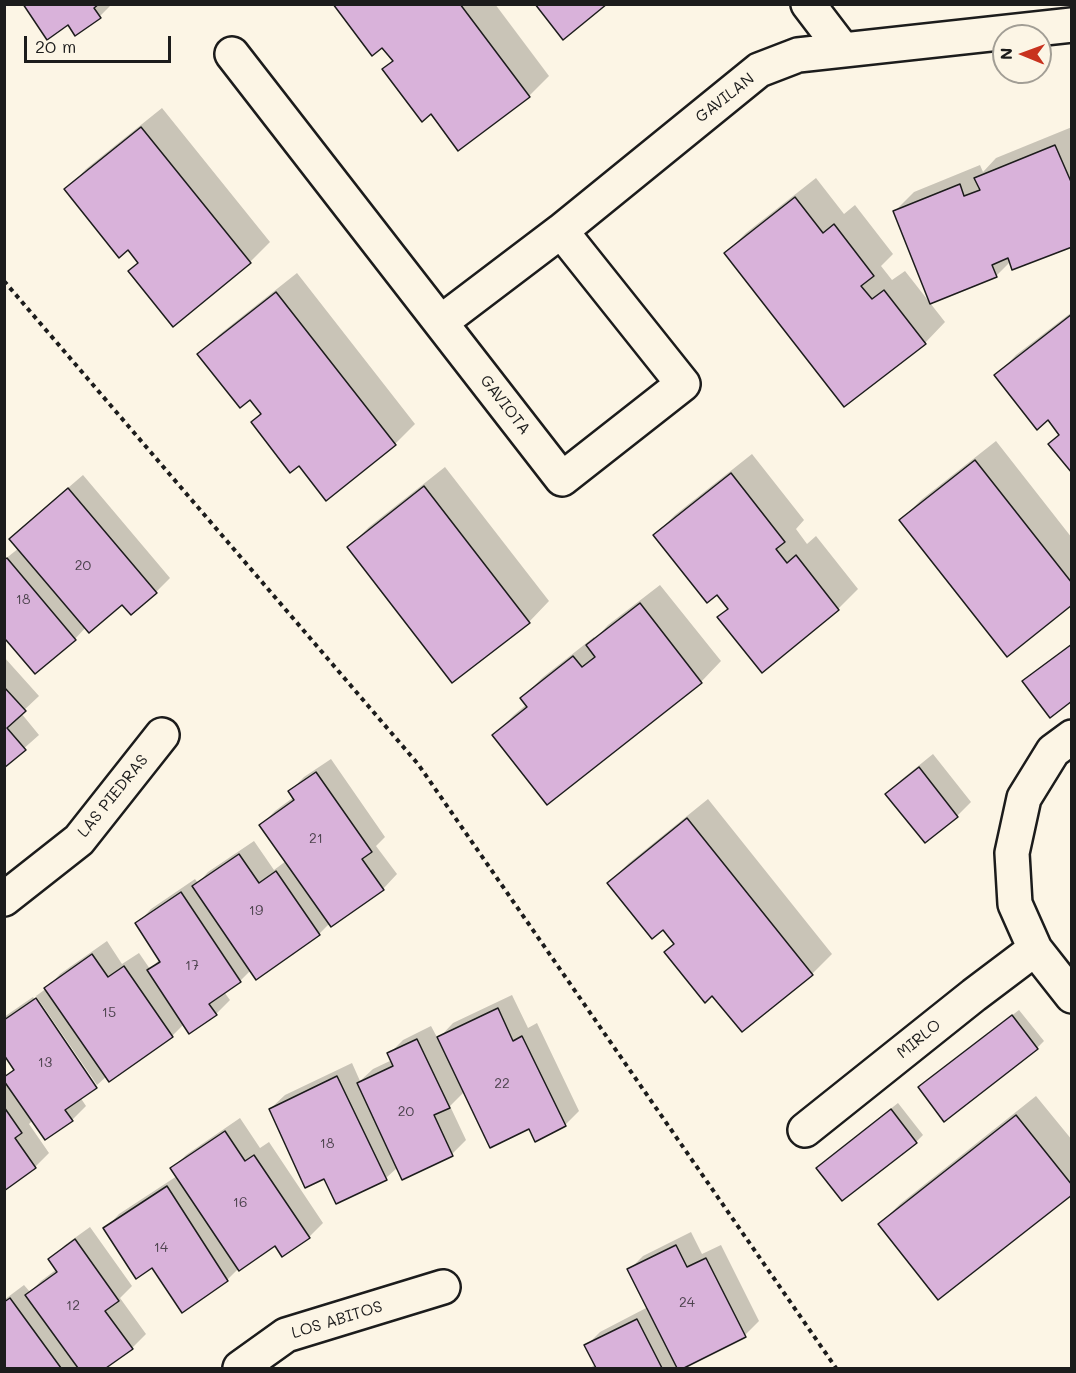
<!DOCTYPE html>
<style>
body{margin:0}
#map{position:relative;width:1076px;height:1373px;overflow:hidden;background:#fcf5e5;font-family:Mali,sans-serif}
canvas{display:block}
.frame{position:absolute;inset:0;border:6px solid #1c1c1c;pointer-events:none}
.north{position:absolute;left:992px;top:24px;width:60px;height:60px;box-sizing:border-box;background:#fcf5e5;border:2px solid #a29e95;border-radius:50%;rotate:271deg;font-size:16px;font-weight:700;line-height:24px;text-align:center;color:#1c1c1c}
.north::after{content:'';display:block;margin:auto;width:21px;height:27px;background:#c8321e;clip-path:polygon(50% 0,100% 100%,50% 72%,0 100%)}
.scale{position:absolute;left:24px;top:36px;width:147px;height:27px;box-sizing:border-box;border:3px solid #1c1c1c;border-top:0;padding-left:8px;font-size:18px;line-height:21px;white-space:nowrap;color:#1c1c1c;-webkit-text-stroke:4px #fcf5e5;paint-order:stroke}
</style>
<div id="map">
<canvas width="1076" height="1373"></canvas>
<div class="frame"></div>
<div class="north">N</div>
<div class="scale">20 m</div>
</div>
<script>
const context = document.querySelector('canvas').getContext('2d');
context.lineJoin = 'round';
function fillPath(path, color) { context.fillStyle = color; context.fill(path, 'evenodd'); }
function strokePath(path, color, width, dash) { context.strokeStyle = color; context.lineWidth = width; context.lineCap = dash ? 'butt' : 'round'; context.setLineDash(dash || []); context.stroke(path); }
function write(font, color, halo, rows, align = 'center') {
  context.font = font + ' Mali,sans-serif'; context.lineWidth = 6; context.setLineDash([]); context.textBaseline = 'middle'; context.strokeStyle = halo; context.fillStyle = color; for (const [text, x, y, turn = 0] of rows) {
    context.save(); context.translate(x, y); context.rotate((+turn || 0) * Math.PI / 180); context.textAlign = isNaN(turn) ? turn : align; if (halo) context.strokeText(text, 0, 0); context.fillText(text, 0, 0); context.restore();
  }
}
fillPath(new Path2D(`
 M25,4H112L100,16L75,34L68,23Z
 M335,4H495L549,76L529,96L431,112L384,69L393,60L382,46Z
 M162,108L270,242L250,262H139L128,248L66,190L86,169Z
 M1072,127V245L1011,261L996,276L894,212L914,192L980,165L983,172L996,158Z
 M816,178L844,214L855,205L893,254L881,266L892,280L905,271L945,322L925,343L845,405L726,253L746,233Z
 M297,273L415,424L395,444L327,499L300,464L253,422L262,412L250,398L199,354L220,334Z
 M1072,312V470L1060,434L1048,418L996,376L1016,355Z
 M996,441L1072,538V604L901,520L921,500Z
 M752,454L804,520L796,529L807,544L816,536L858,589L838,609L719,617L729,608L717,593L655,535L675,515Z
 M445,467L549,601L529,622L349,547L369,527Z
 M83,475L170,578L156,592L123,603L86,627L75,639L6,638L4,560L19,548L11,539L25,525Z
 M660,585L721,661L701,682L494,735L514,715L527,704L522,698L542,678L594,637L595,639L608,625Z
 M4,657L39,696L21,713L39,735L4,766Z
 M933,754L971,802L957,816L926,841L887,794L901,780Z
 M331,759L385,837L376,846L397,874L383,889L330,923L319,934L257,978L251,970L240,981L224,992L230,1000L216,1014L184,1024L172,1036L107,1076L97,1085L36,996L47,988L60,974L107,941L122,964L139,953L150,969L160,959L137,924L151,909L195,879L198,883L208,872L254,841L274,870L286,861L261,825L275,811L294,797L290,791L304,777Z
 M708,799L832,954L812,974L663,928L609,883L629,863Z
 M512,995L528,1028L537,1023L579,1111L565,1125L530,1127L465,1091L450,1106L466,1140L452,1154L398,1167L386,1178L325,1177L270,1109L285,1095L352,1063L360,1081L373,1069L392,1060L389,1054L403,1040L431,1026L438,1039L453,1023Z
 M33,997L94,1086H97L80,1097L86,1106L72,1120H33L29,1124L49,1153L35,1167L4,1189V1073L7,1077L15,1068L4,1053V1017Z
 M1019,1010L1044,1041L1037,1048L927,1080Z
 M1036,1096L1072,1140V1193L880,1224L900,1204Z
 M898,1103L923,1135L916,1142L825,1161Z
 M240,1118L260,1148L269,1142L323,1223L309,1237L283,1255L276,1244L239,1268L227,1280L153,1266L105,1229L119,1214L177,1176L172,1169L186,1155Z
 M90,1227L132,1286L120,1298L146,1334L132,1348L103,1368H4V1300L24,1285L30,1292L41,1281L57,1269L50,1260L65,1245Z
 M691,1232L702,1254L721,1245L759,1321L745,1335L683,1368H591L595,1364L586,1346L600,1332L648,1307L629,1270L643,1256Z`), '#0003');
const building = new Path2D(`
 M23,4H99L94,8L101,18L75,36L68,25L47,40Z
 M333,4H460L530,97L458,151L431,114L422,122L382,69L393,61L382,48L372,56Z
 M535,4H607L563,40Z
 M141,127L251,263L173,327L128,271L138,263L128,250L119,258L64,189Z
 M1055,145L1072,184V247L1012,270L1008,258L992,265L997,277L930,304L893,211L960,184L964,196L980,190L974,178Z
 M795,197L823,233L834,224L874,276L861,286L872,299L884,290L926,344L844,407L724,253Z
 M276,292L396,445L326,501L299,466L290,473L251,422L261,414L250,400L240,408L197,354Z
 M1072,314V473L1048,444L1059,435L1048,420L1037,430L994,375Z
 M975,460L1072,583V605L1007,657L899,520Z
 M731,473L785,542L776,549L787,563L796,555L839,610L762,673L717,617L728,609L717,595L707,603L653,535Z
 M424,486L530,623L452,683L347,547Z
 M68,488L157,593L131,615L122,605L89,633L9,539Z
 M7,558L76,640L35,674L6,640L4,641V560Z
 M640,603L702,683L547,805L492,735L527,707L520,698L573,656L582,667L595,657L586,645Z
 M1072,644V701L1050,718L1022,681Z
 M4,687L26,711L7,728L26,750L4,768Z
 M919,767L958,817L925,843L885,794Z
 M316,772L372,852L362,859L384,890L331,927L259,825L294,800L288,791Z
 M687,818L813,975L742,1032L712,996L705,1003L664,952L674,944L663,930L652,939L607,883Z
 M239,854L259,883L276,871L320,935L256,980L192,886Z
 M181,892L241,982L209,1004L217,1015L189,1034L147,970L160,962L135,923Z
 M92,954L108,977L124,966L173,1037L109,1082L44,988Z
 M36,998L97,1088L65,1110L73,1121L45,1140L4,1081V1077L14,1070L4,1055V1020Z
 M498,1008L513,1041L522,1036L566,1126L535,1142L529,1129L490,1148L437,1037Z
 M1012,1015L1038,1049L944,1122L918,1087Z
 M417,1039L450,1108L434,1115L453,1156L402,1180L357,1083L393,1066L387,1053Z
 M337,1076L387,1180L336,1204L324,1179L305,1188L269,1109Z
 M4,1107L22,1133L15,1138L36,1168L4,1191Z
 M891,1109L917,1143L842,1201L816,1168Z
 M1016,1115L1072,1185V1195L938,1300L878,1224Z
 M225,1131L245,1161L254,1155L310,1238L282,1257L275,1246L239,1271L170,1168Z
 M167,1186L228,1281L182,1313L152,1268L136,1279L103,1228Z
 M75,1239L119,1301L105,1311L133,1349L106,1368H78L25,1295L57,1272L48,1259Z
 M676,1245L687,1267L706,1258L746,1337L684,1368H677L627,1269Z
 M10,1298L61,1368H4V1302Z
 M637,1319L662,1368H596L584,1345Z`);
fillPath(building, '#d9b2da');
strokePath(building, '#1c1c1c', 1.5);
const minor = new Path2D(`
 M808,4L843,50
 M232,54L562,479L683,384L561,231
 M441,322L561,231L759,70L798,55L1072,25
 M1072,737L1053,751L1024,798L1012,853L1015,904L1035,949L1072,996
 M4,899L79,840L162,735
 M805,1130L974,995L1035,949
 M240,1368L286,1335L443,1287`);
strokePath(minor, '#1c1c1c', 38);
strokePath(new Path2D(`
 M4,281L418,764L836,1368`), '#1c1c1c', 4, [4.5, 4.5]);
strokePath(minor, '#fcf5e5', 33);
write('14px', '#4b424c', null, [
 ["20",83,566],
 ["18",23,600],
 ["21",316,839],
 ["19",256,911],
 ["17",192,966],
 ["15",109,1013],
 ["13",45,1063],
 ["22",502,1084],
 ["20",406,1112],
 ["18",327,1144],
 ["16",240,1203],
 ["14",161,1248],
 ["24",687,1303],
 ["12",73,1306]
]);
write('16px', '#1c1c1c', '#fcf5e5', [
 ["GAVILAN",725,98,-38],
 ["GAVIOTA",505,405,52],
 ["LAS PIEDRAS",113,796,-51],
 ["MIRLO",919,1039,-39],
 ["LOS ABITOS",337,1320,-17]
]);
</script>
